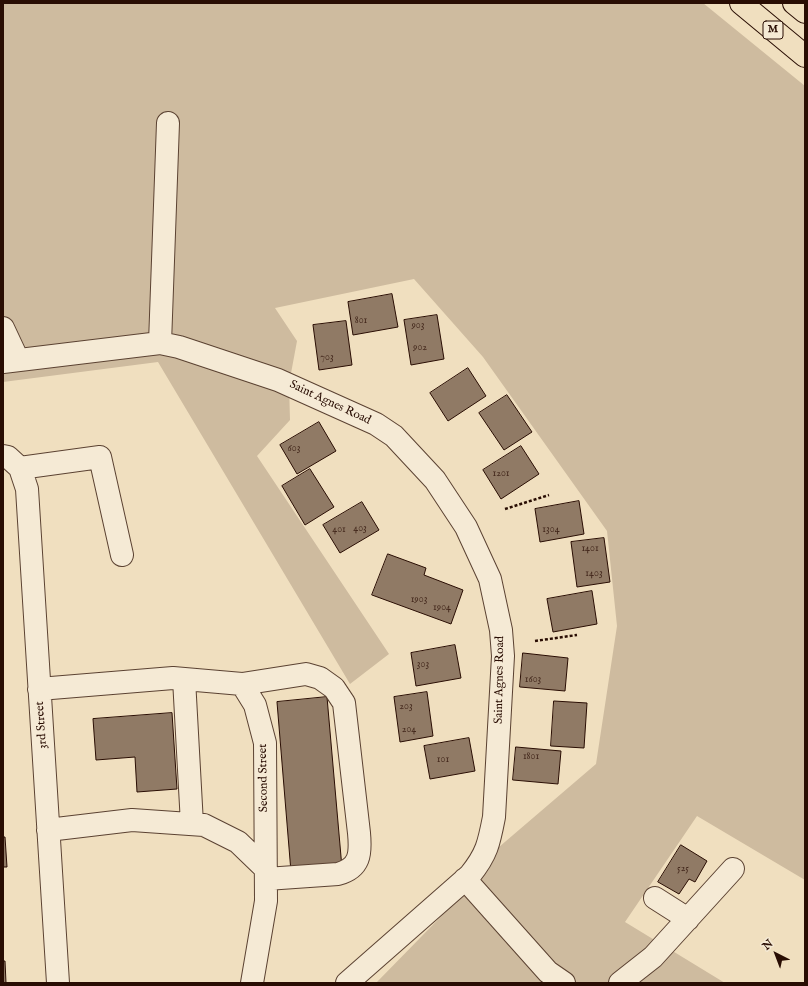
<!DOCTYPE html>
<style>
body{margin:0}
#map{position:relative;width:808px;height:986px;overflow:hidden;background:#f0dfbf;font-family:"IM FELL English",serif}
canvas{display:block}
.frame{position:absolute;inset:0;border:4px solid #290d03;pointer-events:none}
.north{position:absolute;left:756px;top:934px;width:40px;height:40px;-webkit-text-stroke:3px #f5ead5;paint-order:stroke;rotate:318deg;font-size:11px;font-weight:700;line-height:16px;text-align:center;color:#290d03}
.north::after{content:'';display:block;margin:auto;width:14px;height:18px;background:#290d03;clip-path:polygon(50% 0,100% 100%,50% 72%,0 100%)}
</style>
<div id="map">
<canvas width="808" height="986"></canvas>
<div class="frame"></div>
<div class="north">N</div>
</div>
<script>
const context = document.querySelector('canvas').getContext('2d');
context.lineJoin = 'round';
function fillPath(path, color) { context.fillStyle = color; context.fill(path, 'evenodd'); }
function strokePath(path, color, width, dash) { context.strokeStyle = color; context.lineWidth = width; context.lineCap = dash ? 'butt' : 'round'; context.setLineDash(dash || []); context.stroke(path); }
function write(font, color, halo, rows, align = 'center') {
  context.font = font + ' "IM FELL English",serif'; context.lineWidth = 4; context.setLineDash([]); context.textBaseline = 'middle'; context.strokeStyle = halo; context.fillStyle = color; for (const [text, x, y, turn = 0] of rows) {
    context.save(); context.translate(x, y); context.rotate((+turn || 0) * Math.PI / 180); context.textAlign = isNaN(turn) ? turn : align; if (halo) context.strokeText(text, 0, 0); context.fillText(text, 0, 0); context.restore();
  }
}
fillPath(new Path2D(`
 M3,3H703L805,86V880L697,816L625,922L725,983H376L463,894L478,865L596,764L617,626L607,531L483,357L414,279L275,308L297,341L289,384L290,420L257,456L389,654L350,684L158,362L3,382Z`), '#cebb9f');
const building = new Path2D(`
 M392,294L398,327L353,335L348,302Z
 M437,315L444,359L411,365L404,320Z
 M346,321L352,365L319,370L313,325Z
 M468,368L486,396L448,421L430,393Z
 M507,395L532,432L504,450L479,413Z
 M319,422L336,451L297,474L280,445Z
 M521,446L539,474L501,499L483,470Z
 M310,469L334,507L305,525L282,486Z
 M579,501L584,534L540,542L535,509Z
 M362,502L379,530L340,553L323,525Z
 M604,538L610,582L577,587L571,542Z
 M388,554L426,568L424,575L463,590L451,624L372,595Z
 M592,591L597,624L553,632L547,599Z
 M455,645L461,678L416,686L411,653Z
 M523,653L568,658L565,691L520,687Z
 M427,692L433,736L400,742L394,697Z
 M327,697L342,868L291,872L277,702Z
 M554,701L587,703L584,748L551,746Z
 M172,713L177,789L137,792L135,757L96,760L93,719Z
 M469,738L475,771L430,779L424,746Z
 M516,747L561,751L558,784L513,780Z
 M3,837H5L7,867H3Z
 M681,845L707,861L695,882L689,879L679,894L658,882Z
 M3,961H5L6,983H3Z`);
fillPath(building, '#907a65');
strokePath(building, '#290d03', 1);
const minor = new Path2D(`
 M168,123L160,343L179,347L278,380L376,424L394,436L435,480L466,527L490,579L501,630L503,656L494,817C489,843 487,854 470,875L347,983
 M3,328L18,360
 M3,362L160,343
 M3,456L8,457L20,468
 M20,468L27,489L58,983
 M20,468L100,457L122,555
 M184,679L192,824
 M242,684L306,674L320,678L334,688L344,703L359,833C361,854 360,868 338,874L266,879
 M39,689L173,678L242,684L255,705L265,743L266,901L252,983
 M48,830L132,820L204,825L238,842L266,869
 M465,879L548,972L564,983
 M655,898L688,919
 M620,983L653,957L733,869`);
const highway = new Path2D(`
 M741,3L805,56
 M794,3L805,12`);
strokePath(minor, '#5b4232', 24);
strokePath(highway, '#290d03', 24);
strokePath(new Path2D(`
 M505,509L549,495
 M535,641L577,635`), '#290d03', 2.5, [3, 2]);
strokePath(minor, '#f5ead5', 22);
strokePath(highway, '#f0dfbf', 22);
write('10px', '#43281c', null, [
 ["801",361,321],
 ["903",418,326],
 ["902",420,348],
 ["703",327,358],
 ["603",294,449],
 ["1201",501,474],
 ["403",360,529],
 ["401",339,530],
 ["1304",551,530],
 ["1401",590,549],
 ["1403",594,574],
 ["1903",419,600],
 ["1904",442,608],
 ["303",423,665],
 ["1603",533,680],
 ["203",406,707],
 ["204",409,730],
 ["1801",531,757],
 ["101",443,760],
 ["525",683,869]
]);
for (const [x, y, w] of [
 [773,30,20]
]) { const box = new Path2D(); box.roundRect(x - w / 2, y - 9, w, 18, 3); context.fillStyle = '#f5ead5'; context.fill(box); strokePath(box, '#290d03', 1); }
write('bold 11px', '#290d03', null, [
 ["M",773,30]
]);
write('12px', '#290d03', '#f5ead5', [
 ["Saint Agnes Road",330,403,25],
 ["Saint Agnes Road",500,680,-89],
 ["3rd Street",42,725,-94],
 ["Second Street",264,778,-91]
]);
</script>
